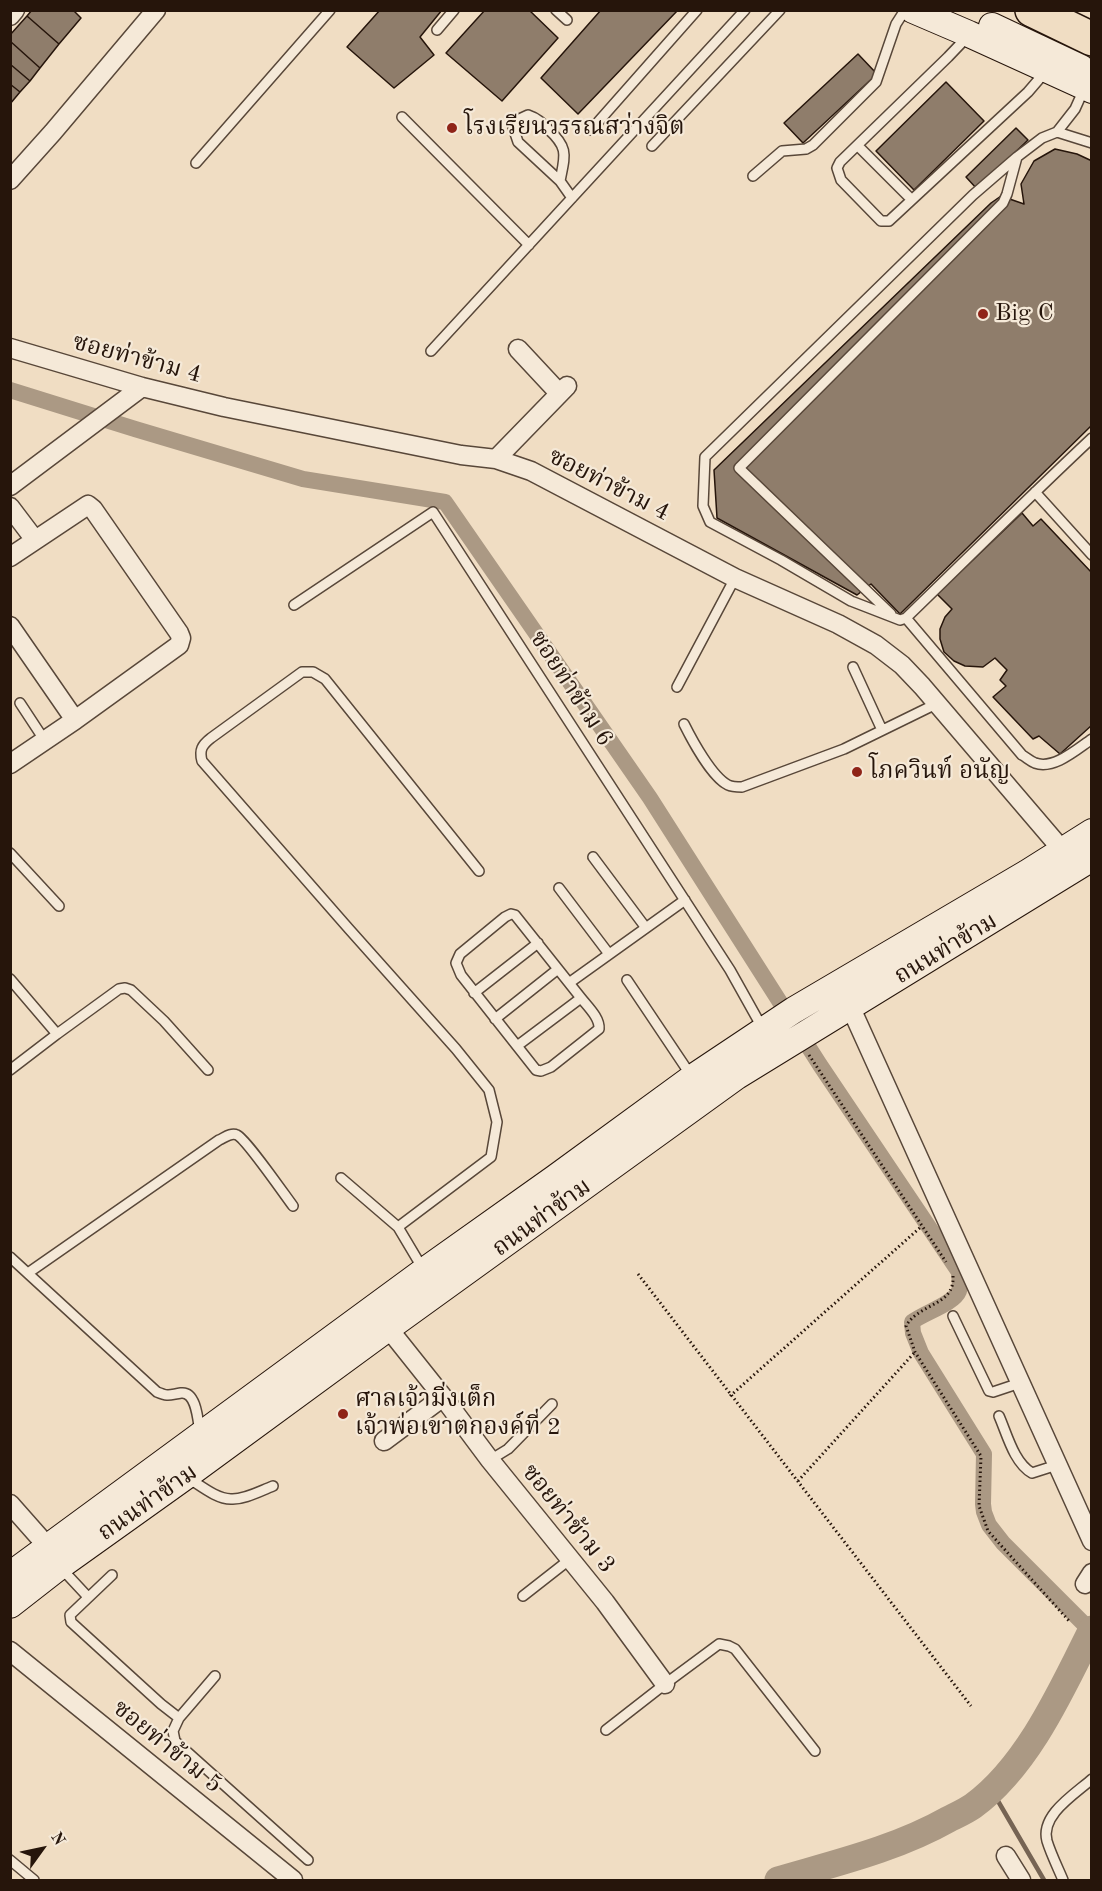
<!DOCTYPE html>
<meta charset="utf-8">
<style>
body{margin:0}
#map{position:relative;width:1102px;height:1891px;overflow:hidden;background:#f0ddc3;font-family:"Old Standard TT",serif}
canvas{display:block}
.frame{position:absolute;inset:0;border:12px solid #26150b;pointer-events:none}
.north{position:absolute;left:12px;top:1819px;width:60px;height:60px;-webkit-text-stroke:4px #f5e9d8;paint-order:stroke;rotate:57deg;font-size:16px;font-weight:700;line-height:24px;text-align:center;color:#26150b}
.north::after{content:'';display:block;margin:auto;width:21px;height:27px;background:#26150b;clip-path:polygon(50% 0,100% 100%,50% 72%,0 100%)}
</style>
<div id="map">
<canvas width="1102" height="1891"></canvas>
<div class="frame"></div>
<div class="north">N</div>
</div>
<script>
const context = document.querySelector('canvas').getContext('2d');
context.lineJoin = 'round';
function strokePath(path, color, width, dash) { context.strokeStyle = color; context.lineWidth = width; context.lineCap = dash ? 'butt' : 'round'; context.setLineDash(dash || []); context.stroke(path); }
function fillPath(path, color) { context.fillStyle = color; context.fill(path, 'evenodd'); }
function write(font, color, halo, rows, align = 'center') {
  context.font = font + ' "Old Standard TT","Noto Serif Thai",serif'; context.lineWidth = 4.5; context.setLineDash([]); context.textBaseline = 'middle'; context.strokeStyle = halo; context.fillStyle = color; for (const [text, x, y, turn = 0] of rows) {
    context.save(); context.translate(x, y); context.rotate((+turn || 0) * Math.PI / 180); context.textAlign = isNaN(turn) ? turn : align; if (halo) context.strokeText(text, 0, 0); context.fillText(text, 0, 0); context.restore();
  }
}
strokePath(new Path2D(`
 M991,1789L1044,1880`), '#766454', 4.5);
strokePath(new Path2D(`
 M10,390L135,429L303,479L445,502L650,798L820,1065L959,1272C959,1278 961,1286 959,1291C954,1304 923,1313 912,1322L913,1333L921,1353L984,1454L983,1504L984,1512L989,1525L1003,1543L1091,1631`), '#ab9984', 16);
strokePath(new Path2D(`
 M778,1880C836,1863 896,1849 949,1819C957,1815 966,1811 973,1806C1028,1766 1062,1689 1092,1629`), '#ab9984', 27);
const building = new Path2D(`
 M32,10H73L81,18L59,44L27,16Z
 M380,10H442L420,37L434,55L394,88L347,47Z
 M485,10H529L558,38L502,101L446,53Z
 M601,10H678L578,114L541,78Z
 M27,16L59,44L40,68L10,41V35Z
 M10,41L40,68L30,81L10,64Z
 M858,54L877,74L803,143L784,123Z
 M10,64L30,81L20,92L10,84Z
 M946,82L984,121L914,190L876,151Z
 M10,84L20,92L10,104Z
 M1016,128L1028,140L977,189L966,177Z
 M1055,149L1077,154L1092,161V425L900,614L871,584L857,595L717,518L714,470L991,203L1001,196L1024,204L1021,184L1034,161Z
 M1022,513L1033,526L1041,519L1092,573V725L1060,754L1039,736L1033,739L993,697L1006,686L1000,680L1007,670L995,658L983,667L965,666L954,661L944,652L940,639V629L945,617L952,609L937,594Z`);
fillPath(building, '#8f7d6b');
strokePath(building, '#26150b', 1.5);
const lane = new Path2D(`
 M556,10L567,20
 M437,30L454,10
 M969,35L948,57L840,162L837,168L841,180L881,221H889L1028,92L1046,71
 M402,117L529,245
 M591,130L697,10
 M1057,132L1075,109L1084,89
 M652,146L780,10
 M858,146L911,199
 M1017,157L973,195L705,457L703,506L710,522L781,560L851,601L900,620L906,618C968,558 1029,497 1092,438
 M196,163L330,10
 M753,176L782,151L806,149L813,145L876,82L896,24L905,10
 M560,181C565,155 569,148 548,129C542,123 537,118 528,115L515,121L513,127L518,142L560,181L572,198
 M431,351L745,10
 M1035,492L1092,555
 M294,605L433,512L730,970L763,1029
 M891,614L739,468L1003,203L1007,194L1017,157L1042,138L1057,132L1092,143
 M906,618L1022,755C1026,757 1030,761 1035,763C1054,770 1077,749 1092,739
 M853,667L882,730
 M677,687L735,578
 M20,703L45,741
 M684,724C692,740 712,777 728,785C732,787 737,787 742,787L844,749L938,703
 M10,853L59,906
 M593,857L646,928
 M559,888L609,954
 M10,979L57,1034L10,1070
 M627,980L692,1077
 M569,983L685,900
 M474,993L538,943
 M495,1019L558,969
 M57,1034L119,989L125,988L131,990L164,1021L208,1070
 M517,1046L581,998L515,915L511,914L505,917L460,954L456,963L461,975L536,1070L541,1071L551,1067L599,1029C600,1018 588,1007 581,998
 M341,1178L398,1227L423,1269
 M398,1227L491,1157L497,1122L489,1090L456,1049L349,929L202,761C199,750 202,745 211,738L302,672H313L325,679L479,871
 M10,1257L157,1392C169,1397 169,1395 181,1393C197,1391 198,1422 200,1433
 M28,1273L219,1140C224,1138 231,1132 237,1135C246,1139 284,1194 293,1206
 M953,1316L989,1391L993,1392L1020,1383
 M999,1416C1007,1434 1014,1463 1032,1473L1057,1465
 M490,1460L508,1449L552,1404
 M188,1478C200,1485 216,1499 231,1499C244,1500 260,1491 273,1486
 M61,1568L88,1597
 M112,1575L70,1615L71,1622L161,1704L179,1718L215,1676
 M523,1596L569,1560
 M179,1718L173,1731L175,1741L308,1860
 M606,1730L665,1684L719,1644L729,1646L735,1649L815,1751
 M10,1860L34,1880
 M1063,1880C1058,1868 1051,1854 1047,1841C1040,1815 1075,1794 1092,1779`);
const street = new Path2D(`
 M10,16L15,10
 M10,180L53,132L156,10
 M10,348L142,387L224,407L461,455L496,459L531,471L735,578L838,624L876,645L902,665L922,686L1069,858
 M518,349L559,393
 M496,459L567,386
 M10,486L142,387
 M10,507L35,540
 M10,557L88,505L93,509L179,633L181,638L179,645L75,720L10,764
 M10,626L75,720
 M850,1006L1092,1541
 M388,1328L443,1397L490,1460L605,1602L665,1684
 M384,1441L443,1397
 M10,1504L48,1547
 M1085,1584L1092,1573
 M10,1651L293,1880
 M1006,1856L1021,1880`);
const secondary = new Path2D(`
 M913,10L969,34L1092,90
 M992,26L1081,68
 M10,1575L424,1271L555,1178L692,1078L794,1010L1027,873L1092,832
 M10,1605L60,1566L186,1476L388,1328L737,1076L1092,858`);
const highway = new Path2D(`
 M1032,10L1092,39`);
strokePath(lane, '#584739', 12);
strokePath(street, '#584739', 21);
strokePath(secondary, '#26150b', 28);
strokePath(highway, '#26150b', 36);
strokePath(new Path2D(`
 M809,1055L946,1262
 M638,1274L971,1706
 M953,1276C955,1306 919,1303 906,1326L915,1352L981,1456L979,1506L988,1531L1070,1622
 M730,1396L922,1226
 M798,1481L915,1352`), '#26150b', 3, [1.5, 3]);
strokePath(lane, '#f5e9d8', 9);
strokePath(street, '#f5e9d8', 18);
strokePath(secondary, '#f5e9d8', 26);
strokePath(highway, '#f0ddc3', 33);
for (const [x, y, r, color] of [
 [452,128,6,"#8f2418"],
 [983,314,6,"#8f2418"],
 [857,772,6,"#8f2418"],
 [343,1414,6,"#8f2418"]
]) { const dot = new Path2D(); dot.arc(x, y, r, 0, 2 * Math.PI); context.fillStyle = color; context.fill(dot); strokePath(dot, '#f5e9d8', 2); }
write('24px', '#26150b', '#f5e9d8', [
 ["โรงเรียนวรรณสว่างจิต",464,128],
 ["Big C",995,314],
 ["โภควินท์ อนัญ",869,772],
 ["ศาลเจ้ามิ่งเต็ก",355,1400],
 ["เจ้าพ่อเขาตกองค์ที่ 2",355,1428]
], 'left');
write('24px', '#26150b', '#f5e9d8', [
 ["ซอยท่าข้าม 4",137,359,15],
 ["ซอยท่าข้าม 4",609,485,27],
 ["ซอยท่าข้าม 6",571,689,57],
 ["ถนนท่าข้าม",946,949,-31],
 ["ถนนท่าข้าม",542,1218,-36],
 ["ถนนท่าข้าม",148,1503,-35],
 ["ซอยท่าข้าม 3",568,1519,51],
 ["ซอยท่าข้าม 5",167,1747,39]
]);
</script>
